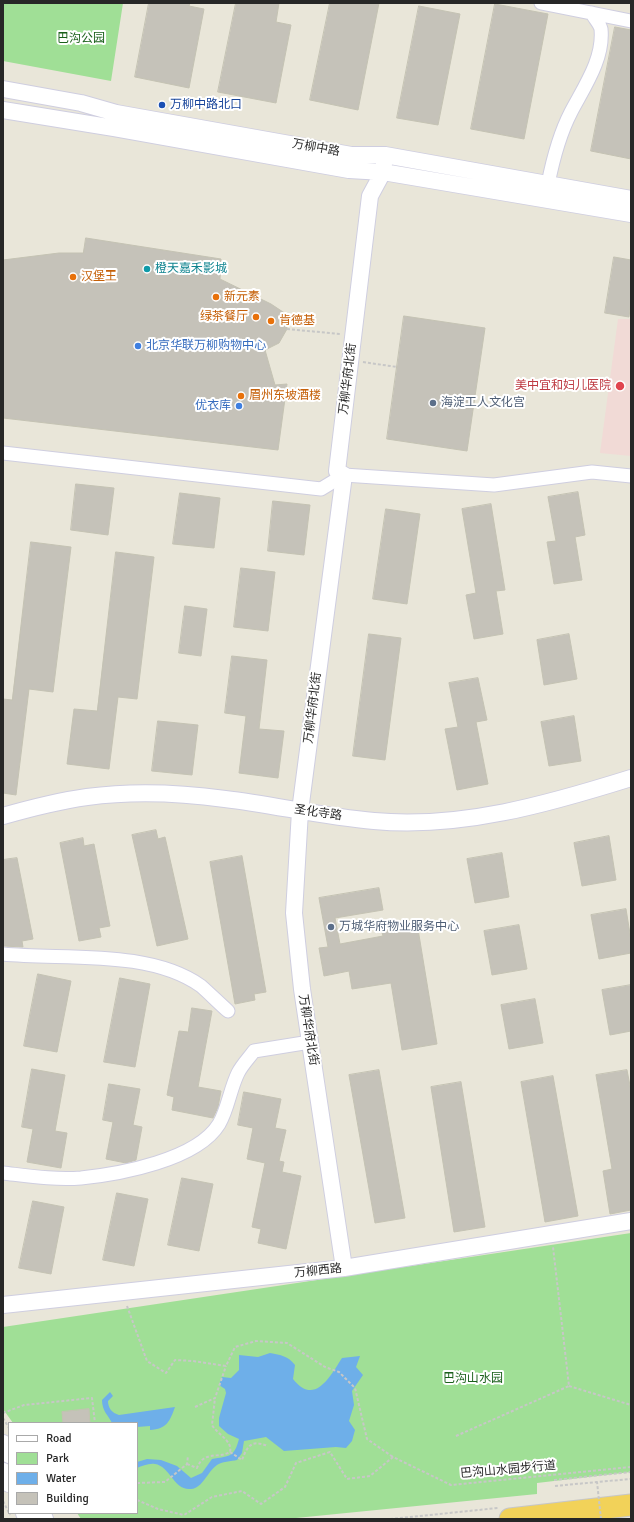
<!DOCTYPE html>
<meta charset="utf-8">
<style>
body{margin:0}
#map{position:relative;width:634px;height:1522px;overflow:hidden;background:#e9e6d9;font-family:Signika,sans-serif}
canvas{display:block}
.frame{position:absolute;inset:0;border:4px solid #272727;pointer-events:none}
.legend{position:absolute;left:8px;top:1422px;width:130px;height:92px;box-sizing:border-box;background:#fff;border:1px solid #a9a9a9;margin:0;padding:5px 7px;list-style:none;font-size:12px;color:#272727}
.legend li{display:flex;align-items:center;gap:8px;height:20px}
.legend b{width:20px;border:1px solid #a9a9a9}
</style>
<div id="map">
<canvas width="634" height="1522"></canvas>
<div class="frame"></div>
<ul class="legend">
<li><b style="height:5px;background:#fff"></b>Road</li>
<li><b style="height:11px;background:#a0df96"></b>Park</li>
<li><b style="height:11px;background:#6eafe9"></b>Water</li>
<li><b style="height:11px;background:#c5c2b9"></b>Building</li>
</ul>
</div>
<script>
const context = document.querySelector('canvas').getContext('2d');
context.lineJoin = 'round';
function fillPath(path, color) { context.fillStyle = color; context.fill(path, 'evenodd'); }
function strokePath(path, color, width, dash) { context.strokeStyle = color; context.lineWidth = width; context.lineCap = dash ? 'butt' : 'round'; context.setLineDash(dash || []); context.stroke(path); }
function write(font, color, halo, rows, align = 'center') {
  context.font = font + ' Signika,"Noto Sans SC",sans-serif'; context.lineWidth = 4; context.setLineDash([]); context.textBaseline = 'middle'; context.strokeStyle = halo; context.fillStyle = color; for (const [text, x, y, turn = 0] of rows) {
    context.save(); context.translate(x, y); context.rotate((+turn || 0) * Math.PI / 180); context.textAlign = isNaN(turn) ? turn : align; if (halo) context.strokeText(text, 0, 0); context.fillText(text, 0, 0); context.restore();
  }
}
fillPath(new Path2D(`
 M618,319H631V456L600,453Z`), '#f1dad6');
fillPath(new Path2D(`
 M3,3H123L111,81L3,61Z
 M631,1233V1472L537,1483V1494L286,1519H81L77,1513H137V1423H13L3,1409V1327Z`), '#a0df96');
fillPath(new Path2D(`
 M270,1353C281,1355 288,1356 295,1365L293,1379C315,1407 331,1375 342,1358L360,1356L356,1367L363,1375L352,1391L354,1405L349,1421L355,1430L352,1441L346,1448L336,1447L284,1451L266,1437L244,1441L242,1453L237,1460C232,1461 221,1462 217,1465C207,1472 203,1488 191,1489C174,1491 170,1466 155,1464C149,1463 142,1466 137,1468V1462L147,1459L161,1460L177,1466L191,1478L202,1473L212,1459C229,1456 234,1458 239,1439L228,1434L219,1426V1418L226,1393L225,1389L219,1385L222,1377L231,1378L239,1370V1355L258,1357Z
 M110,1392L113,1396L108,1401C108,1408 112,1413 119,1415L175,1407C170,1421 167,1429 150,1430V1426L137,1427V1423H112C108,1415 102,1411 102,1400Z`), '#6eafe9');
const building = new Path2D(`
 M149,3H190L189,6L204,9L189,88L135,77Z
 M236,3H279L276,22L291,25L276,103L218,92Z
 M330,3H379L358,110L310,100Z
 M495,4L548,14L524,139L471,129Z
 M419,6L460,14L438,125L397,118Z
 M615,27L631,30V159L591,151Z
 M86,238L221,259L220,279L271,304L286,314L287,329L279,343L265,350L275,385L287,384L278,450L3,418V260L59,253H83Z
 M614,257L631,260V302L629,317L605,313Z
 M404,316L485,328L467,451L387,439Z
 M76,484L114,488L108,535L71,530Z
 M578,492L585,535L575,537L582,580L554,584L547,542L556,541L548,497Z
 M180,493L220,498L214,548L173,544Z
 M273,501L310,505L304,555L268,551Z
 M491,504L505,590L496,591L503,634L474,639L466,595L476,593L462,509Z
 M386,509L420,514L407,604L373,599Z
 M31,542L71,547L53,692L29,689L16,795L3,793V699L12,700Z
 M116,552L154,557L137,699L118,697L109,769L67,764L74,709L97,711Z
 M241,568L275,572L268,631L234,627Z
 M185,606L207,609L201,656L179,653Z
 M369,634L401,638L385,760L353,756Z
 M569,634L577,679L544,685L537,640Z
 M232,656L267,660L259,729L284,731L278,778L239,773L246,716L225,713Z
 M478,678L487,720L476,722L488,784L457,790L445,729L458,727L449,683Z
 M574,716L581,761L549,766L541,722Z
 M158,721L198,725L192,775L152,771Z
 M156,830L158,839L165,837L188,939L157,946L132,835Z
 M609,836L616,880L582,886L574,843Z
 M83,838L84,846L94,844L110,926L99,928L101,937L79,941L60,843Z
 M502,853L509,897L475,903L467,859Z
 M242,856L266,992L254,994L255,1000L235,1004L210,862Z
 M17,858L33,939L22,941L23,947L3,946V860Z
 M379,888L383,910L335,918L340,944L383,936L381,929L417,923L437,1044L402,1050L391,983L352,989L349,971L324,976L319,948L328,947L319,898Z
 M626,909L631,940V953L599,959L591,915Z
 M519,925L527,969L492,975L484,931Z
 M38,974L71,981L57,1052L24,1046Z
 M120,978L150,984L135,1067L104,1062Z
 M631,985V1031L610,1035L602,990Z
 M535,999L543,1043L509,1049L501,1005Z
 M192,1008L212,1011L198,1087L221,1091L218,1107L213,1118L172,1110L174,1097L167,1095L179,1031L188,1032Z
 M32,1069L65,1075L55,1131L67,1133L61,1168L27,1162L33,1129L22,1127Z
 M379,1070L405,1218L375,1223L349,1075Z
 M627,1070L631,1091V1210L610,1214L603,1171L612,1169L596,1075Z
 M553,1076L578,1216L545,1222L521,1082Z
 M461,1082L485,1227L454,1232L431,1087Z
 M109,1084L140,1089L133,1125L142,1127L136,1160L126,1163L106,1159L113,1122L103,1120Z
 M244,1092L281,1099L275,1128L286,1130L279,1161L284,1162L282,1172L301,1176L286,1249L258,1243L261,1229L252,1227L265,1163L247,1159L253,1128L238,1125Z
 M182,1178L213,1184L199,1251L168,1245Z
 M117,1193L148,1199L134,1266L103,1260Z
 M33,1201L64,1207L51,1274L19,1268Z
 M89,1409L90,1423H63L62,1412Z`);
fillPath(building, '#c5c2b9');
strokePath(building, '#c4c2b3', 1);
const minor = new Path2D(`
 M541,3L631,21
 M548,184C553,159 559,135 571,112C584,87 604,59 601,29C600,24 594,18 592,13
 M3,453L321,489L344,475L494,485L592,472L631,476
 M3,954C64,960 149,949 201,986C210,994 219,1003 228,1011
 M3,1173C29,1176 55,1180 81,1178C120,1174 197,1160 219,1124C228,1109 230,1089 238,1073C242,1065 249,1058 254,1051L310,1042`);
const tertiary = new Path2D(`
 M3,89L81,103L116,113L351,155H385L631,199
 M3,110L114,128L349,170L383,172L631,214
 M3,816C31,808 59,801 87,797C132,791 181,793 225,799C275,805 324,817 374,821C461,829 548,804 631,778
 M344,1268L302,989L294,913L300,811L344,475L337,471L370,196L383,172L385,155
 M3,1305L344,1268L631,1221`);
const secondary = new Path2D(`
 M3,1444L9,1454
 M3,1472L9,1483
 M25,1513L28,1519
 M41,1513L44,1519`);
const trunk = new Path2D(`
 M510,1519L631,1505`);
strokePath(minor, '#cfcee0', 15);
strokePath(tertiary, '#cfcee0', 18);
strokePath(secondary, '#cfcee0', 20);
strokePath(trunk, '#c7c7c7', 23);
strokePath(new Path2D(`
 M287,329L340,334
 M363,362L397,367
 M127,1306L147,1361L166,1373L175,1360L193,1361L226,1366L235,1347L256,1341L287,1343L325,1367L339,1372L355,1388L367,1439L393,1457
 M569,1386L631,1405
 M195,1407L215,1398L226,1366
 M3,1413L24,1405L92,1398L95,1423
 M3,1418L9,1428
 M456,1436L569,1386L553,1247
 M230,1452L242,1460C248,1444 252,1440 268,1446
 M187,1464L197,1468C204,1450 218,1459 230,1452C233,1441 217,1434 212,1425L215,1398
 M554,1480L631,1472
 M137,1483L165,1482L187,1464L188,1456
 M555,1486L597,1482
 M137,1500L158,1509L184,1515L212,1497L242,1491L261,1504L285,1487L296,1463L330,1452L347,1479L370,1476L393,1457L451,1485L631,1467
 M3,1501L10,1515
 M390,1519L498,1508`), '#c7c7c7', 2, [3, 2]);
strokePath(minor, '#fff', 13);
strokePath(tertiary, '#fff', 16);
strokePath(secondary, '#fff', 18);
strokePath(trunk, '#f2d259', 21);
strokePath(new Path2D(`
 M601,1519L597,1482L631,1479`), '#c7c7c7', 2, [3, 2]);
for (const [x, y, r, color] of [
 [162,105,4,"#1a4fb4"],
 [147,269,4,"#0f9aa8"],
 [73,277,4,"#e8710a"],
 [216,297,4,"#e8710a"],
 [256,317,4,"#e8710a"],
 [271,321,4,"#e8710a"],
 [138,346,4,"#3f7fe0"],
 [620,386,5,"#e0444e"],
 [241,396,4,"#e8710a"],
 [433,403,4,"#5c6f8a"],
 [239,406,4,"#3f7fe0"],
 [331,927,4,"#5c6f8a"]
]) { const dot = new Path2D(); dot.arc(x, y, r, 0, 2 * Math.PI); context.fillStyle = color; context.fill(dot); strokePath(dot, '#fff', 1.5); }
write('12px', '#1b601b', '#fff', [
 ["巴沟公园",81,39],
 ["巴沟山水园",473,1379]
]);
write('12px', '#164399', '#fff', [
 ["万柳中路北口",170,105]
], 'left');
write('12px', '#272727', '#fff', [
 ["万柳中路",316,148,10],
 ["万柳华府北街",348,379,-83],
 ["万柳华府北街",313,708,-83],
 ["圣化寺路",318,813,8],
 ["万柳华府北街",308,1030,81],
 ["万柳西路",318,1271,-6],
 ["巴沟山水园步行道",508,1470,-5]
]);
write('12px', '#0d838f', '#fff', [
 ["橙天嘉禾影城",155,269]
], 'left');
write('12px', '#c56008', '#fff', [
 ["汉堡王",81,277],
 ["新元素",224,297],
 ["绿茶餐厅",248,317,"right"],
 ["肯德基",279,321],
 ["眉州东坡酒楼",249,396]
], 'left');
write('12px', '#366cbe', '#fff', [
 ["北京华联万柳购物中心",146,346],
 ["优衣库",231,406,"right"]
], 'left');
write('12px', '#be3a42', '#fff', [
 ["美中宜和妇儿医院",611,386]
], 'right');
write('12px', '#4e5e75', '#fff', [
 ["海淀工人文化宫",441,403],
 ["万城华府物业服务中心",339,927]
], 'left');
</script>
